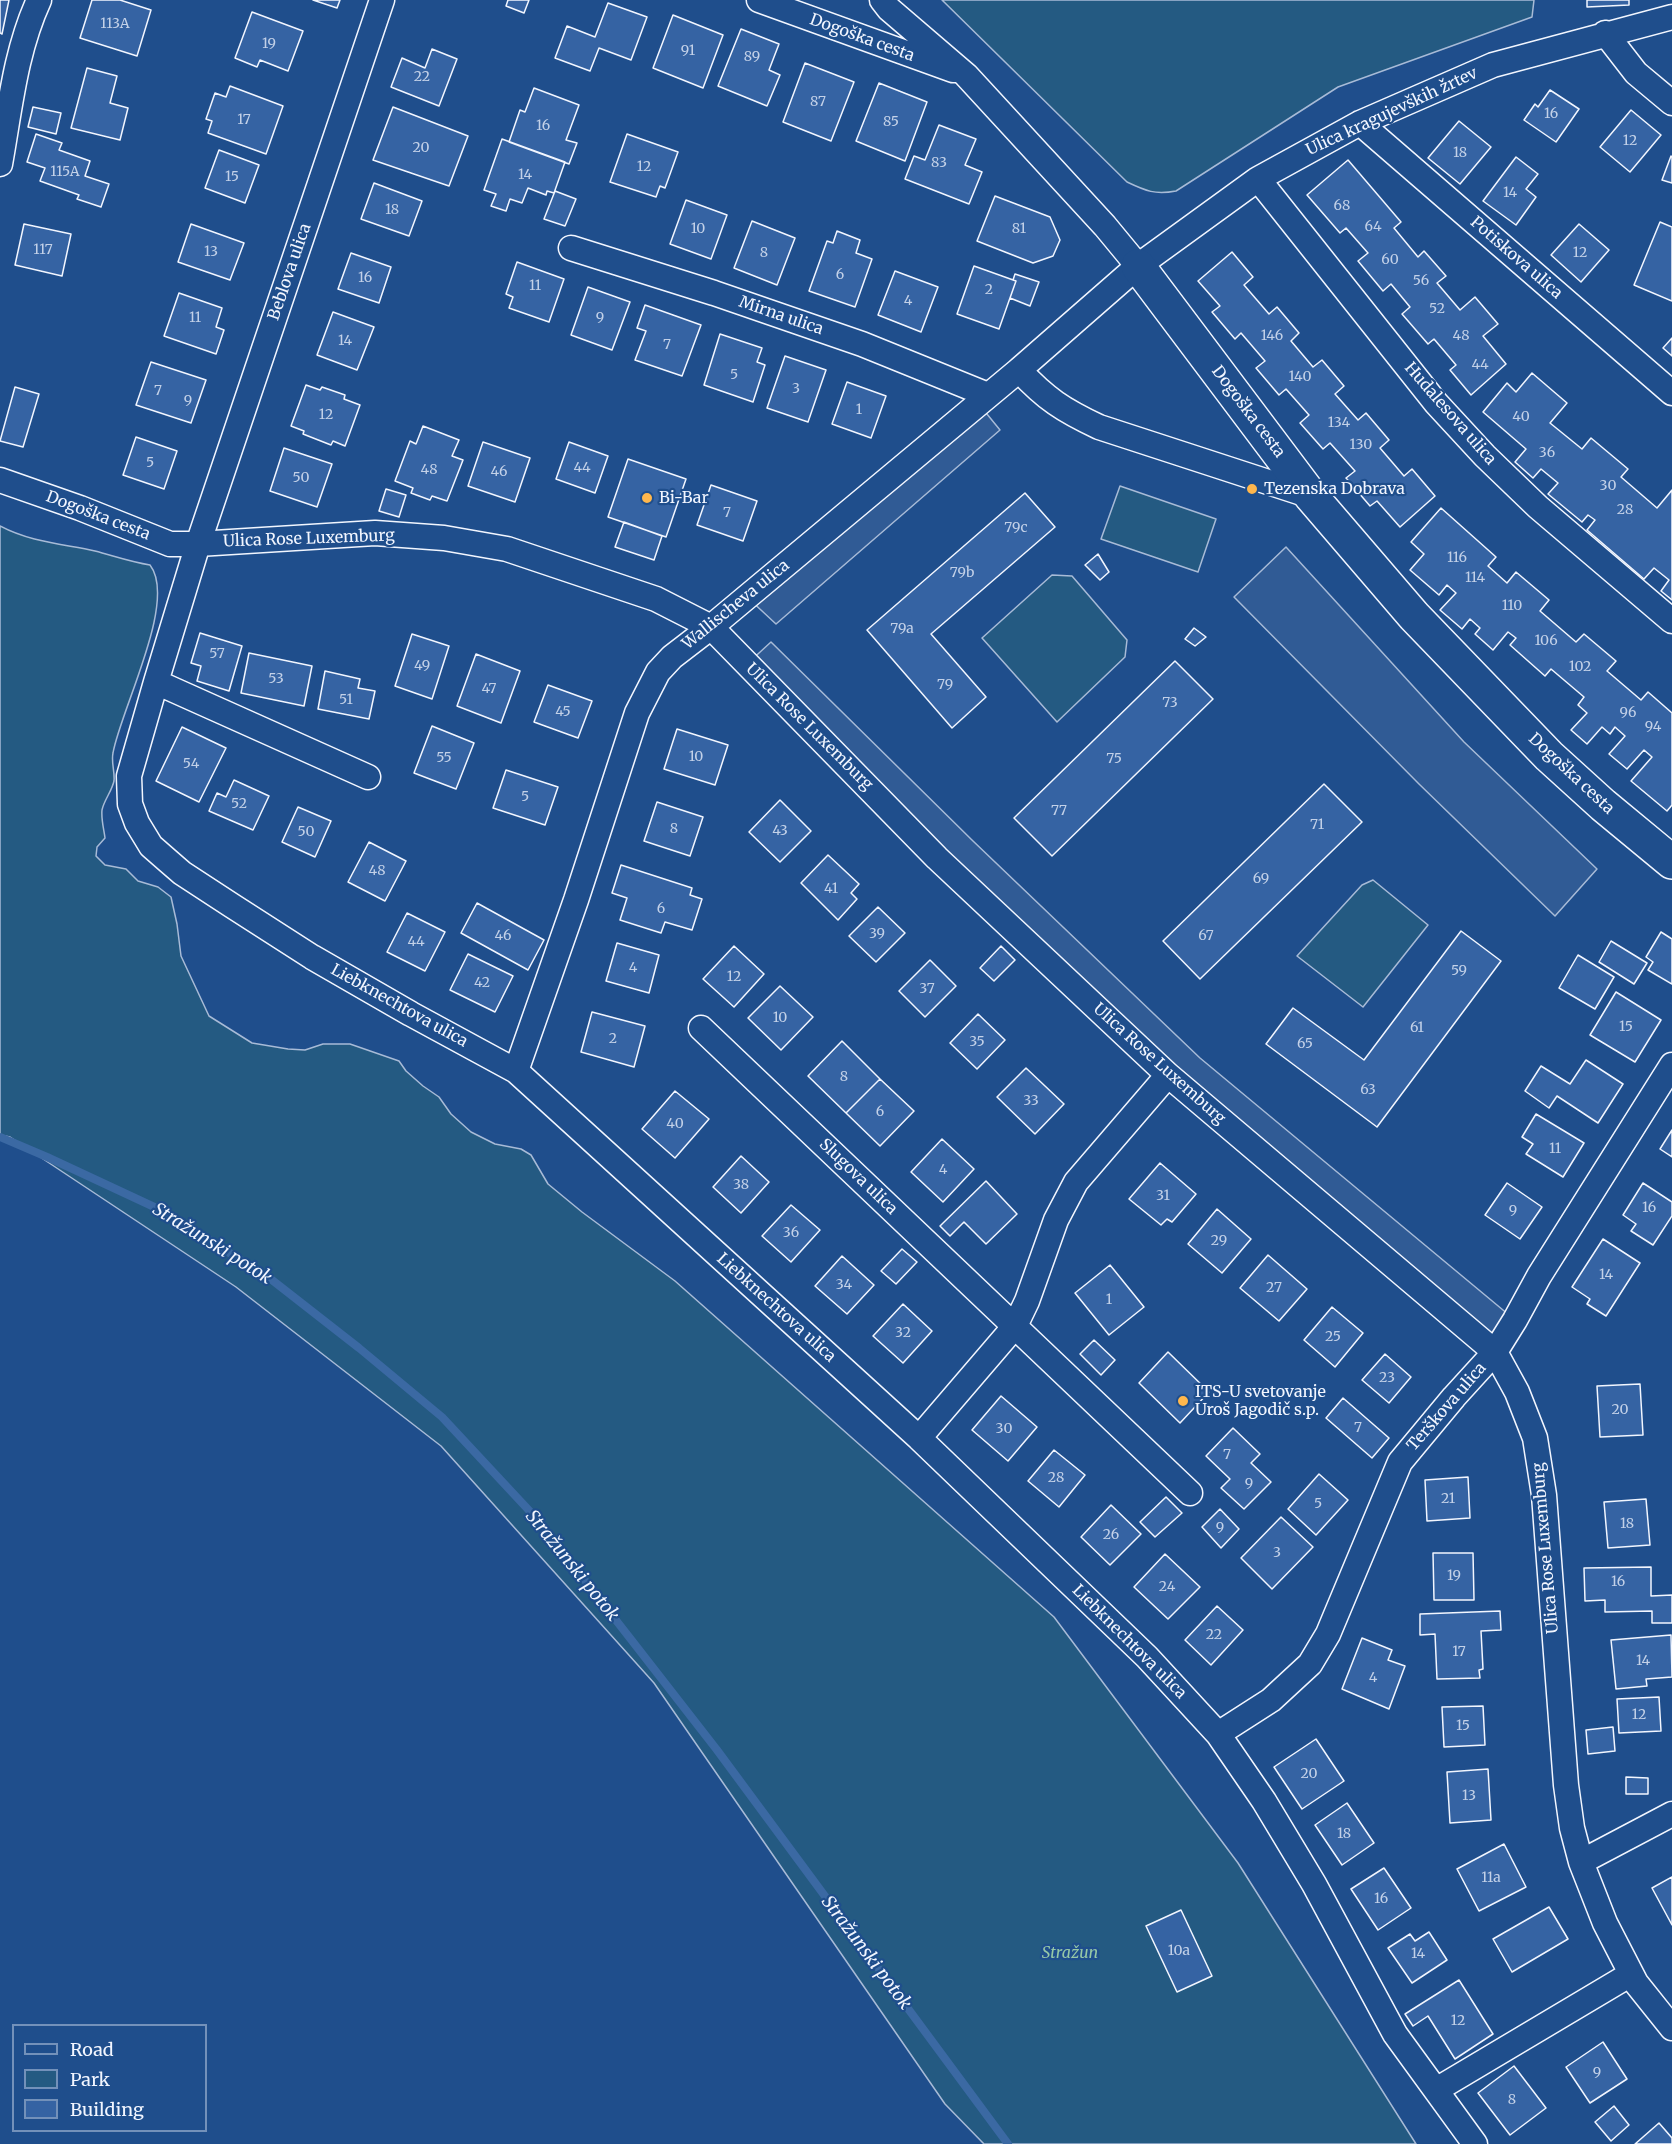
<!DOCTYPE html>
<meta charset="utf-8">
<style>
body{margin:0}
#map{position:relative;width:1672px;height:2144px;overflow:hidden;background:#1f4e8c;font-family:Merriweather,serif}
canvas{display:block}
.legend{position:absolute;left:12px;top:2024px;width:195px;height:108px;box-sizing:border-box;background:#1f4e8c;border:2px solid #7391ba;margin:0;padding:8px 10px;list-style:none;font-size:18px;color:#f2f6ff}
.legend li{display:flex;align-items:center;gap:12px;height:30px}
.legend b{width:30px;border:2px solid #7391ba}
</style>
<div id="map">
<canvas width="1672" height="2144"></canvas>
<ul class="legend">
<li><b style="height:8px;background:#1f4e8c"></b>Road</li>
<li><b style="height:16px;background:#245a82"></b>Park</li>
<li><b style="height:16px;background:#3563a3"></b>Building</li>
</ul>
</div>
<script>
const context = document.querySelector('canvas').getContext('2d');
context.lineJoin = 'round';
function fillPath(path, color) { context.fillStyle = color; context.fill(path, 'evenodd'); }
function strokePath(path, color, width, dash) { context.strokeStyle = color; context.lineWidth = width; context.lineCap = dash ? 'butt' : 'round'; context.setLineDash(dash || []); context.stroke(path); }
function write(font, color, halo, rows, align = 'center') {
  context.font = font + ' Merriweather,serif'; context.lineWidth = 4.5; context.setLineDash([]); context.textBaseline = 'middle'; context.strokeStyle = halo; context.fillStyle = color; for (const [text, x, y, turn = 0] of rows) {
    context.save(); context.translate(x, y); context.rotate((+turn || 0) * Math.PI / 180); context.textAlign = isNaN(turn) ? turn : align; if (halo) context.strokeText(text, 0, 0); context.fillText(text, 0, 0); context.restore();
  }
}
const green = new Path2D(`
 M942,0H1534L1532,17L1338,87L1176,191C1155,195 1146,191 1127,182Z
 M1120,486L1216,519L1198,572L1101,539Z
 M0,526C30,542 62,544 95,551C114,556 131,562 150,565C178,601 120,711 113,753C111,762 115,772 114,781C112,791 104,800 102,810C101,819 104,830 105,838L97,847L96,856L105,865L126,869L138,881L158,887L171,897L177,924L181,956L209,1016L252,1043L288,1049L305,1050L323,1044H350L399,1061L406,1071L423,1086L439,1097L451,1114L471,1132L495,1144L521,1149L531,1155L548,1184L582,1212L675,1281L1054,1617L1238,1863L1416,2144H984L945,2104L654,1683L441,1446L236,1287L10,1137L0,1135Z
 M1052,575L1072,576L1127,640L1125,657L1057,722L982,638Z
 M1373,880L1428,925L1363,1007L1297,956L1362,885Z`);
fillPath(green, '#245a82');
strokePath(green, '#a8bbd7', 1.5);
const parking = new Path2D(`
 M978,403L1000,430L776,624L747,597Z
 M1286,547L1464,742L1597,869L1555,916L1419,784L1234,597Z
 M771,642L973,841L1200,1058L1515,1320L1495,1352L1168,1075L747,664Z`);
fillPath(parking, '#305b95');
strokePath(parking, '#a8bbd7', 1.5);
strokePath(new Path2D(`
 M0,1137L47,1157L165,1212L272,1280L359,1348L442,1417L537,1519L633,1642L717,1750L1008,2144`), '#3b69a3', 8);
const building = new Path2D(`
 M0,0H9L2,34L0,33Z
 M92,0H120L151,10L137,56L80,38Z
 M313,0H340L337,8Z
 M508,0H529L524,13L506,6Z
 M1587,0H1629V5L1587,7Z
 M608,3L647,17L631,60L599,48L590,71L555,58L567,26L595,37Z
 M252,12L303,31L288,71L260,60L257,67L235,58Z
 M673,15L723,35L703,88L653,68Z
 M741,29L779,44L769,70L780,75L767,106L718,86Z
 M432,49L457,59L439,106L391,87L402,58L425,68Z
 M805,63L854,82L831,141L783,122Z
 M87,68L117,76L110,103L128,108L120,140L71,128Z
 M879,83L927,102L905,161L856,141Z
 M230,86L283,106L266,154L208,133L212,121L206,119L215,93L226,97Z
 M534,88L579,105L566,140L577,143L569,164L509,142L520,110L525,112Z
 M1550,90L1579,109L1556,142L1524,120L1535,104L1538,107Z
 M33,107L61,113L56,134L28,127Z
 M393,107L468,136L449,186L373,160Z
 M1631,110L1661,135L1630,172L1600,147Z
 M1459,121L1491,147L1460,184L1428,158Z
 M939,125L976,139L965,165L982,172L969,204L905,179L914,156L925,160Z
 M36,134L62,143L59,150L90,161L85,176L109,184L101,207L77,199L79,195L40,181L45,168L27,162Z
 M627,134L678,152L665,188L660,186L656,197L610,182Z
 M502,139L565,162L554,193L547,191L546,195L528,188L522,203L510,199L506,211L491,206L496,194L484,190Z
 M219,150L259,165L245,203L205,188Z
 M1671,156L1672,157V183L1662,180Z
 M1516,157L1538,174L1526,189L1536,197L1516,225L1483,201Z
 M1348,160L1401,222L1394,228L1418,257L1424,251L1446,276L1437,283L1460,310L1475,297L1498,324L1483,336L1506,364L1471,395L1450,370L1456,365L1434,339L1428,344L1402,314L1410,307L1391,284L1383,291L1358,261L1368,253L1346,228L1340,233L1307,195Z
 M374,183L422,201L409,236L361,219Z
 M555,191L576,199L565,226L544,219Z
 M995,196L1050,217L1060,240L1053,256L1033,263L977,241Z
 M686,200L727,215L711,259L670,244Z
 M752,221L795,238L777,285L734,268Z
 M1660,222L1672,227V301L1634,285Z
 M24,224L71,234L62,276L15,265Z
 M191,224L244,243L230,280L178,262Z
 M1579,224L1609,250L1581,282L1551,255Z
 M837,231L860,240L856,253L872,259L855,307L809,291L827,241L833,243Z
 M1232,252L1253,277L1244,285L1269,314L1277,307L1299,333L1291,341L1313,367L1322,360L1344,386L1335,394L1358,420L1366,413L1389,440L1380,448L1404,476L1412,469L1435,496L1400,527L1377,501L1370,506L1346,478L1355,471L1330,443L1323,449L1300,423L1309,415L1286,389L1279,395L1256,368L1265,361L1241,333L1235,339L1212,312L1220,306L1198,281Z
 M351,253L391,267L379,303L338,289Z
 M517,262L564,279L549,322L509,308L513,297L506,294Z
 M974,266L1016,281L999,329L957,314Z
 M895,271L938,287L921,332L878,315Z
 M1015,274L1039,282L1030,306L1010,298L1016,281L1013,280Z
 M588,287L630,302L612,350L571,335Z
 M179,293L222,308L216,327L224,330L216,354L164,336Z
 M645,305L701,325L682,376L635,360L646,331L637,328Z
 M333,312L374,327L357,370L317,355Z
 M720,334L762,348L757,362L765,365L753,402L704,385Z
 M1672,338V356L1663,348Z
 M785,356L826,370L808,422L767,408Z
 M151,362L206,380L191,423L136,405Z
 M1532,373L1567,403L1550,423L1582,449L1591,438L1628,469L1621,477L1657,508L1672,490V600L1661,591L1669,580L1654,568L1644,579L1587,530L1595,520L1588,515L1582,522L1548,494L1558,483L1541,469L1533,478L1515,462L1526,449L1483,412L1507,383L1516,392Z
 M847,382L886,396L871,438L832,424Z
 M306,385L320,390L322,387L345,395L344,399L360,405L345,446L333,441L331,445L303,434L304,431L291,426Z
 M15,387L39,394L23,447L0,441Z
 M423,426L459,440L452,456L463,460L447,501L432,496L430,500L411,493L413,488L395,481L410,441L416,444Z
 M136,437L177,451L164,489L123,475Z
 M483,442L530,458L515,502L468,486Z
 M569,442L608,456L595,493L556,479Z
 M284,448L332,464L317,507L270,491Z
 M628,459L686,479L666,537L608,517Z
 M711,485L757,501L743,541L697,525Z
 M386,489L406,495L399,517L379,511Z
 M1025,493L1055,527L931,634L986,697L952,728L867,630Z
 M1441,508L1496,557L1488,566L1507,583L1516,572L1549,600L1540,611L1576,642L1584,634L1616,661L1607,671L1641,700L1648,692L1672,713V805L1667,811L1631,781L1652,757L1644,750L1627,769L1609,754L1625,736L1615,727L1610,734L1602,727L1587,744L1571,730L1587,713L1578,705L1584,697L1551,669L1545,676L1510,645L1516,638L1508,632L1493,650L1475,634L1480,628L1470,619L1462,629L1440,610L1456,593L1447,585L1439,595L1410,570L1424,554L1411,542Z
 M624,522L662,536L654,560L615,547Z
 M1098,554L1109,572L1100,580L1085,565Z
 M1194,628L1206,637L1195,646L1185,639Z
 M200,633L242,646L229,691L197,681L201,666L191,663Z
 M412,634L449,646L432,699L395,686Z
 M249,653L312,666L304,706L241,693Z
 M476,654L520,671L501,723L457,706Z
 M1175,661L1213,699L1052,856L1014,818Z
 M325,671L360,679L358,688L375,691L369,719L318,709Z
 M548,685L592,701L578,738L534,722Z
 M432,726L474,743L456,789L414,773Z
 M182,727L226,748L199,802L156,781Z
 M677,729L728,745L715,785L664,769Z
 M506,770L558,787L545,825L493,808Z
 M234,780L269,796L253,830L209,811L217,793L226,797Z
 M1324,784L1362,822L1200,979L1163,941Z
 M780,800L811,831L780,862L749,832Z
 M657,802L703,817L690,856L644,841Z
 M298,807L331,821L315,857L282,842Z
 M369,842L406,861L385,901L348,882Z
 M828,855L859,884L851,893L857,899L838,920L801,883Z
 M621,865L692,888L690,895L702,899L692,930L665,922L661,933L620,920L627,898L612,893Z
 M477,903L544,940L528,970L461,933Z
 M878,907L905,933L876,962L849,936Z
 M407,913L445,932L425,971L387,952Z
 M1461,931L1501,961L1377,1127L1266,1044L1293,1008L1364,1060Z
 M1661,932L1672,939V984L1648,970L1653,962L1646,957Z
 M1611,941L1647,963L1634,984L1599,962Z
 M617,943L659,955L649,993L606,981Z
 M734,946L764,974L734,1007L703,979Z
 M1001,946L1015,960L994,981L980,968Z
 M468,954L513,976L495,1012L450,990Z
 M1578,955L1614,977L1595,1009L1559,988Z
 M930,960L956,986L925,1017L899,991Z
 M780,986L813,1017L781,1050L748,1018Z
 M1616,992L1661,1020L1635,1062L1590,1035Z
 M592,1012L645,1026L634,1067L581,1052Z
 M978,1014L1005,1040L977,1069L950,1043Z
 M842,1041L880,1079L846,1113L808,1076Z
 M1586,1060L1623,1084L1598,1123L1557,1096L1549,1108L1525,1091L1541,1066L1570,1084Z
 M1026,1068L1064,1104L1035,1134L997,1097Z
 M880,1079L914,1111L880,1146L846,1113Z
 M675,1091L709,1119L675,1158L642,1129Z
 M1536,1114L1584,1143L1563,1177L1526,1154L1533,1144L1522,1137Z
 M1672,1130V1157L1660,1149Z
 M942,1139L974,1169L943,1202L911,1172Z
 M741,1156L769,1182L741,1213L713,1187Z
 M1160,1163L1196,1194L1172,1222L1167,1219L1161,1225L1129,1199Z
 M986,1181L1017,1214L986,1244L964,1222L950,1236L940,1226Z
 M1507,1183L1542,1207L1520,1239L1485,1215Z
 M1643,1183L1672,1202V1216L1653,1245L1631,1231L1636,1224L1623,1215Z
 M791,1205L820,1230L791,1262L762,1236Z
 M1217,1209L1251,1239L1222,1273L1188,1244Z
 M1603,1239L1640,1263L1606,1316L1587,1304L1590,1299L1572,1287Z
 M902,1249L917,1262L896,1284L881,1271Z
 M1268,1255L1307,1289L1279,1321L1240,1288Z
 M842,1256L874,1285L847,1314L815,1286Z
 M1110,1265L1144,1307L1109,1335L1075,1293Z
 M903,1304L932,1331L903,1363L873,1336Z
 M1332,1307L1363,1333L1335,1367L1304,1340Z
 M1094,1340L1115,1360L1101,1375L1080,1354Z
 M1168,1352L1209,1392L1180,1423L1139,1383Z
 M1385,1354L1411,1377L1389,1403L1362,1380Z
 M1640,1384L1643,1435L1600,1437L1597,1386Z
 M1001,1396L1037,1427L1008,1461L972,1430Z
 M1343,1398L1389,1438L1372,1458L1326,1418Z
 M1233,1428L1260,1454L1251,1463L1271,1482L1244,1509L1221,1488L1230,1479L1206,1456Z
 M1054,1450L1085,1475L1059,1507L1028,1481Z
 M1319,1474L1348,1500L1316,1535L1288,1509Z
 M1468,1477L1470,1518L1427,1521L1425,1480Z
 M1166,1497L1182,1513L1155,1537L1140,1522Z
 M1646,1499L1650,1545L1608,1548L1604,1502Z
 M1111,1505L1141,1534L1110,1565L1081,1537Z
 M1220,1509L1239,1529L1221,1548L1202,1527Z
 M1281,1517L1313,1547L1272,1589L1241,1558Z
 M1433,1553H1473L1474,1600H1434Z
 M1165,1554L1200,1587L1168,1619L1134,1587Z
 M1651,1567V1596L1672,1595V1623H1652V1611L1605,1612V1600L1585,1601L1584,1568Z
 M1217,1606L1243,1630L1211,1665L1185,1640Z
 M1500,1611L1501,1630L1481,1631L1483,1669L1479,1670L1480,1678L1437,1679L1435,1634L1420,1635V1614Z
 M1671,1635L1672,1677L1646,1679L1647,1686L1616,1689L1611,1640Z
 M1362,1638L1392,1650L1388,1660L1405,1666L1389,1709L1342,1689Z
 M1659,1697L1661,1731L1619,1733L1617,1699Z
 M1483,1706L1485,1745L1444,1747L1442,1707Z
 M1613,1727L1615,1751L1588,1754L1586,1730Z
 M1316,1739L1344,1781L1302,1809L1274,1767Z
 M1488,1769L1491,1820L1450,1823L1447,1772Z
 M1626,1777L1648,1778V1794H1626Z
 M1347,1803L1374,1843L1342,1865L1315,1825Z
 M1504,1844L1526,1887L1479,1911L1457,1869Z
 M1384,1868L1411,1908L1378,1930L1351,1889Z
 M1672,1877V1925L1652,1888Z
 M1549,1907L1568,1939L1512,1972L1493,1939Z
 M1181,1910L1212,1976L1177,1992L1146,1926Z
 M1429,1932L1447,1960L1412,1983L1388,1948L1410,1934L1415,1941Z
 M1459,1980L1493,2034L1455,2059L1428,2016L1413,2026L1405,2014Z
 M1603,2042L1627,2079L1590,2103L1566,2067Z
 M1514,2066L1546,2108L1510,2135L1478,2093Z
 M1614,2106L1629,2125L1611,2141L1595,2122Z
 M1659,2123L1672,2138V2144H1635Z`);
fillPath(building, '#3563a3');
strokePath(building, '#f2f6ff', 1.5);
const street = new Path2D(`
 M382,0L198,544L156,682L129,776L130,804L137,823L151,846L167,860L182,873L231,905L312,957L411,1014L516,1071L919,1438L1147,1657L1218,1734L1264,1801L1314,1884L1395,2034L1475,2144
 M759,0L953,70
 M882,0L889,9L966,75L1105,226L1138,266
 M1605,33L1636,73L1672,103
 M1360,123L1672,393
 M0,164C10,109 15,52 39,0
 M1258,179L1436,403L1485,456L1538,507L1672,621
 M571,248L714,293L862,344L988,395
 M1019,370C1046,399 1063,410 1099,427L1311,496
 M0,480L80,508L170,544H198L375,533L444,538L507,549L656,599L711,627L937,858L1168,1075L1495,1352L1517,1392L1535,1438L1544,1495L1566,1785L1572,1828L1581,1862L1605,1923L1636,1983L1672,2028
 M156,682L368,777
 M701,1028L1190,1493
 M516,1071L576,900L637,713L658,672L672,657L711,627L1019,370L1138,266L1258,179L1360,123L1493,65L1672,17
 M919,1438L1015,1326L1027,1301L1056,1220L1076,1182L1168,1075
 M1218,1734L1271,1700L1310,1664L1328,1634L1400,1462L1454,1397L1495,1352L1515,1320L1539,1276L1672,1065
 M1581,1862L1672,1814
 M1436,2090L1631,1974`);
const secondary = new Path2D(`
 M1138,266L1311,496L1414,616L1549,756L1603,805L1672,862`);
strokePath(street, '#f2f6ff', 27);
strokePath(secondary, '#f2f6ff', 36);
strokePath(street, '#1f4e8c', 24);
strokePath(secondary, '#1f4e8c', 33);
for (const [x, y, r, color] of [
 [1252,489,6,"#ffb74d"],
 [647,498,6,"#ffb74d"],
 [1183,1401,6,"#ffb74d"]
]) { const dot = new Path2D(); dot.arc(x, y, r, 0, 2 * Math.PI); context.fillStyle = color; context.fill(dot); strokePath(dot, '#1f4e8c', 2); }
write('14px', '#c3d1e8', null, [
 ["113A",115,24],
 ["19",269,44],
 ["91",688,51],
 ["89",752,57],
 ["22",422,77],
 ["87",818,102],
 ["16",1551,114],
 ["17",244,120],
 ["85",891,122],
 ["16",543,126],
 ["12",1630,141],
 ["20",421,148],
 ["18",1460,153],
 ["83",939,163],
 ["12",644,167],
 ["115A",65,172],
 ["14",525,175],
 ["15",232,177],
 ["14",1510,193],
 ["68",1342,206],
 ["18",392,210],
 ["64",1373,227],
 ["10",698,229],
 ["81",1019,229],
 ["117",43,250],
 ["13",211,252],
 ["8",764,253],
 ["12",1580,253],
 ["60",1390,260],
 ["6",840,275],
 ["16",365,278],
 ["56",1421,281],
 ["11",535,286],
 ["2",989,290],
 ["4",908,301],
 ["52",1437,309],
 ["11",195,318],
 ["9",600,318],
 ["146",1272,336],
 ["48",1461,336],
 ["14",345,341],
 ["7",667,345],
 ["44",1480,365],
 ["5",734,375],
 ["140",1300,377],
 ["3",796,389],
 ["7",158,391],
 ["9",188,401],
 ["1",859,410],
 ["12",326,415],
 ["40",1521,417],
 ["134",1339,423],
 ["130",1361,445],
 ["36",1547,453],
 ["5",150,463],
 ["44",582,468],
 ["48",429,470],
 ["46",499,472],
 ["50",301,478],
 ["30",1608,486],
 ["28",1625,510],
 ["7",727,513],
 ["79c",1016,528],
 ["116",1457,558],
 ["79b",962,573],
 ["114",1475,578],
 ["110",1512,606],
 ["79a",902,629],
 ["106",1546,641],
 ["57",217,654],
 ["49",422,666],
 ["102",1580,667],
 ["53",276,679],
 ["79",945,685],
 ["47",489,689],
 ["51",346,700],
 ["73",1170,703],
 ["45",563,712],
 ["96",1628,713],
 ["94",1653,727],
 ["10",696,757],
 ["55",444,758],
 ["75",1114,759],
 ["54",191,764],
 ["5",525,797],
 ["52",239,804],
 ["77",1059,811],
 ["71",1317,825],
 ["8",674,829],
 ["43",780,831],
 ["50",306,832],
 ["48",377,871],
 ["69",1261,879],
 ["41",831,889],
 ["6",661,909],
 ["39",877,934],
 ["46",503,936],
 ["67",1206,936],
 ["44",416,942],
 ["4",633,968],
 ["59",1459,971],
 ["12",734,977],
 ["42",482,983],
 ["37",927,989],
 ["10",780,1018],
 ["15",1626,1027],
 ["61",1417,1028],
 ["2",613,1039],
 ["35",977,1042],
 ["65",1305,1044],
 ["8",844,1077],
 ["63",1368,1090],
 ["33",1031,1101],
 ["6",880,1112],
 ["40",675,1124],
 ["11",1555,1149],
 ["4",943,1170],
 ["38",741,1185],
 ["31",1163,1196],
 ["16",1649,1208],
 ["9",1513,1211],
 ["36",791,1233],
 ["29",1219,1241],
 ["14",1606,1275],
 ["34",844,1285],
 ["27",1274,1288],
 ["1",1109,1300],
 ["32",903,1333],
 ["25",1333,1337],
 ["23",1387,1378],
 ["20",1620,1410],
 ["7",1358,1428],
 ["30",1004,1429],
 ["7",1227,1455],
 ["28",1056,1478],
 ["9",1249,1484],
 ["21",1448,1499],
 ["5",1318,1504],
 ["18",1627,1524],
 ["9",1220,1528],
 ["26",1111,1535],
 ["3",1277,1553],
 ["19",1454,1576],
 ["16",1618,1582],
 ["24",1167,1587],
 ["22",1214,1635],
 ["17",1459,1652],
 ["14",1643,1661],
 ["4",1373,1678],
 ["12",1639,1715],
 ["15",1463,1726],
 ["20",1309,1774],
 ["13",1469,1796],
 ["18",1344,1834],
 ["11a",1491,1878],
 ["16",1381,1899],
 ["10a",1179,1951],
 ["14",1418,1954],
 ["12",1458,2021],
 ["9",1597,2073],
 ["8",1512,2100]
]);
write('16px', '#f2f6ff', '#1f4e8c', [
 ["Dogoška cesta",862,38,20],
 ["Ulica kragujevških žrtev",1392,112,-25],
 ["Potiskova ulica",1516,258,41],
 ["Beblova ulica",290,272,-71],
 ["Mirna ulica",781,316,19],
 ["Dogoška cesta",1248,412,53],
 ["Hudalesova ulica",1450,414,49],
 ["Dogoška cesta",98,516,21],
 ["Ulica Rose Luxemburg",309,539,-2],
 ["Wallischeva ulica",736,605,-39],
 ["Ulica Rose Luxemburg",809,727,45],
 ["Dogoška cesta",1571,774,43],
 ["Liebknechtova ulica",399,1006,29],
 ["Ulica Rose Luxemburg",1159,1064,42],
 ["Slugova ulica",858,1177,44],
 ["Liebknechtova ulica",776,1308,42],
 ["Terškova ulica",1447,1407,-49],
 ["Ulica Rose Luxemburg",1546,1548,-95],
 ["Liebknechtova ulica",1129,1642,45]
]);
write('16px', '#f2f6ff', '#1f4e8c', [
 ["Tezenska Dobrava",1264,489],
 ["Bi-Bar",659,498],
 ["ITS-U svetovanje",1195,1392],
 ["Uroš Jagodič s.p.",1195,1410]
], 'left');
write('italic 16px', '#97c8a6', '#1f4e8c', [
 ["Stražun",1070,1953]
]);
write('italic 18px', '#f2f6ff', '#1f4e8c', [
 ["Stražunski potok",212,1244,32],
 ["Stražunski potok",572,1566,51],
 ["Stražunski potok",866,1953,53]
]);
</script>
